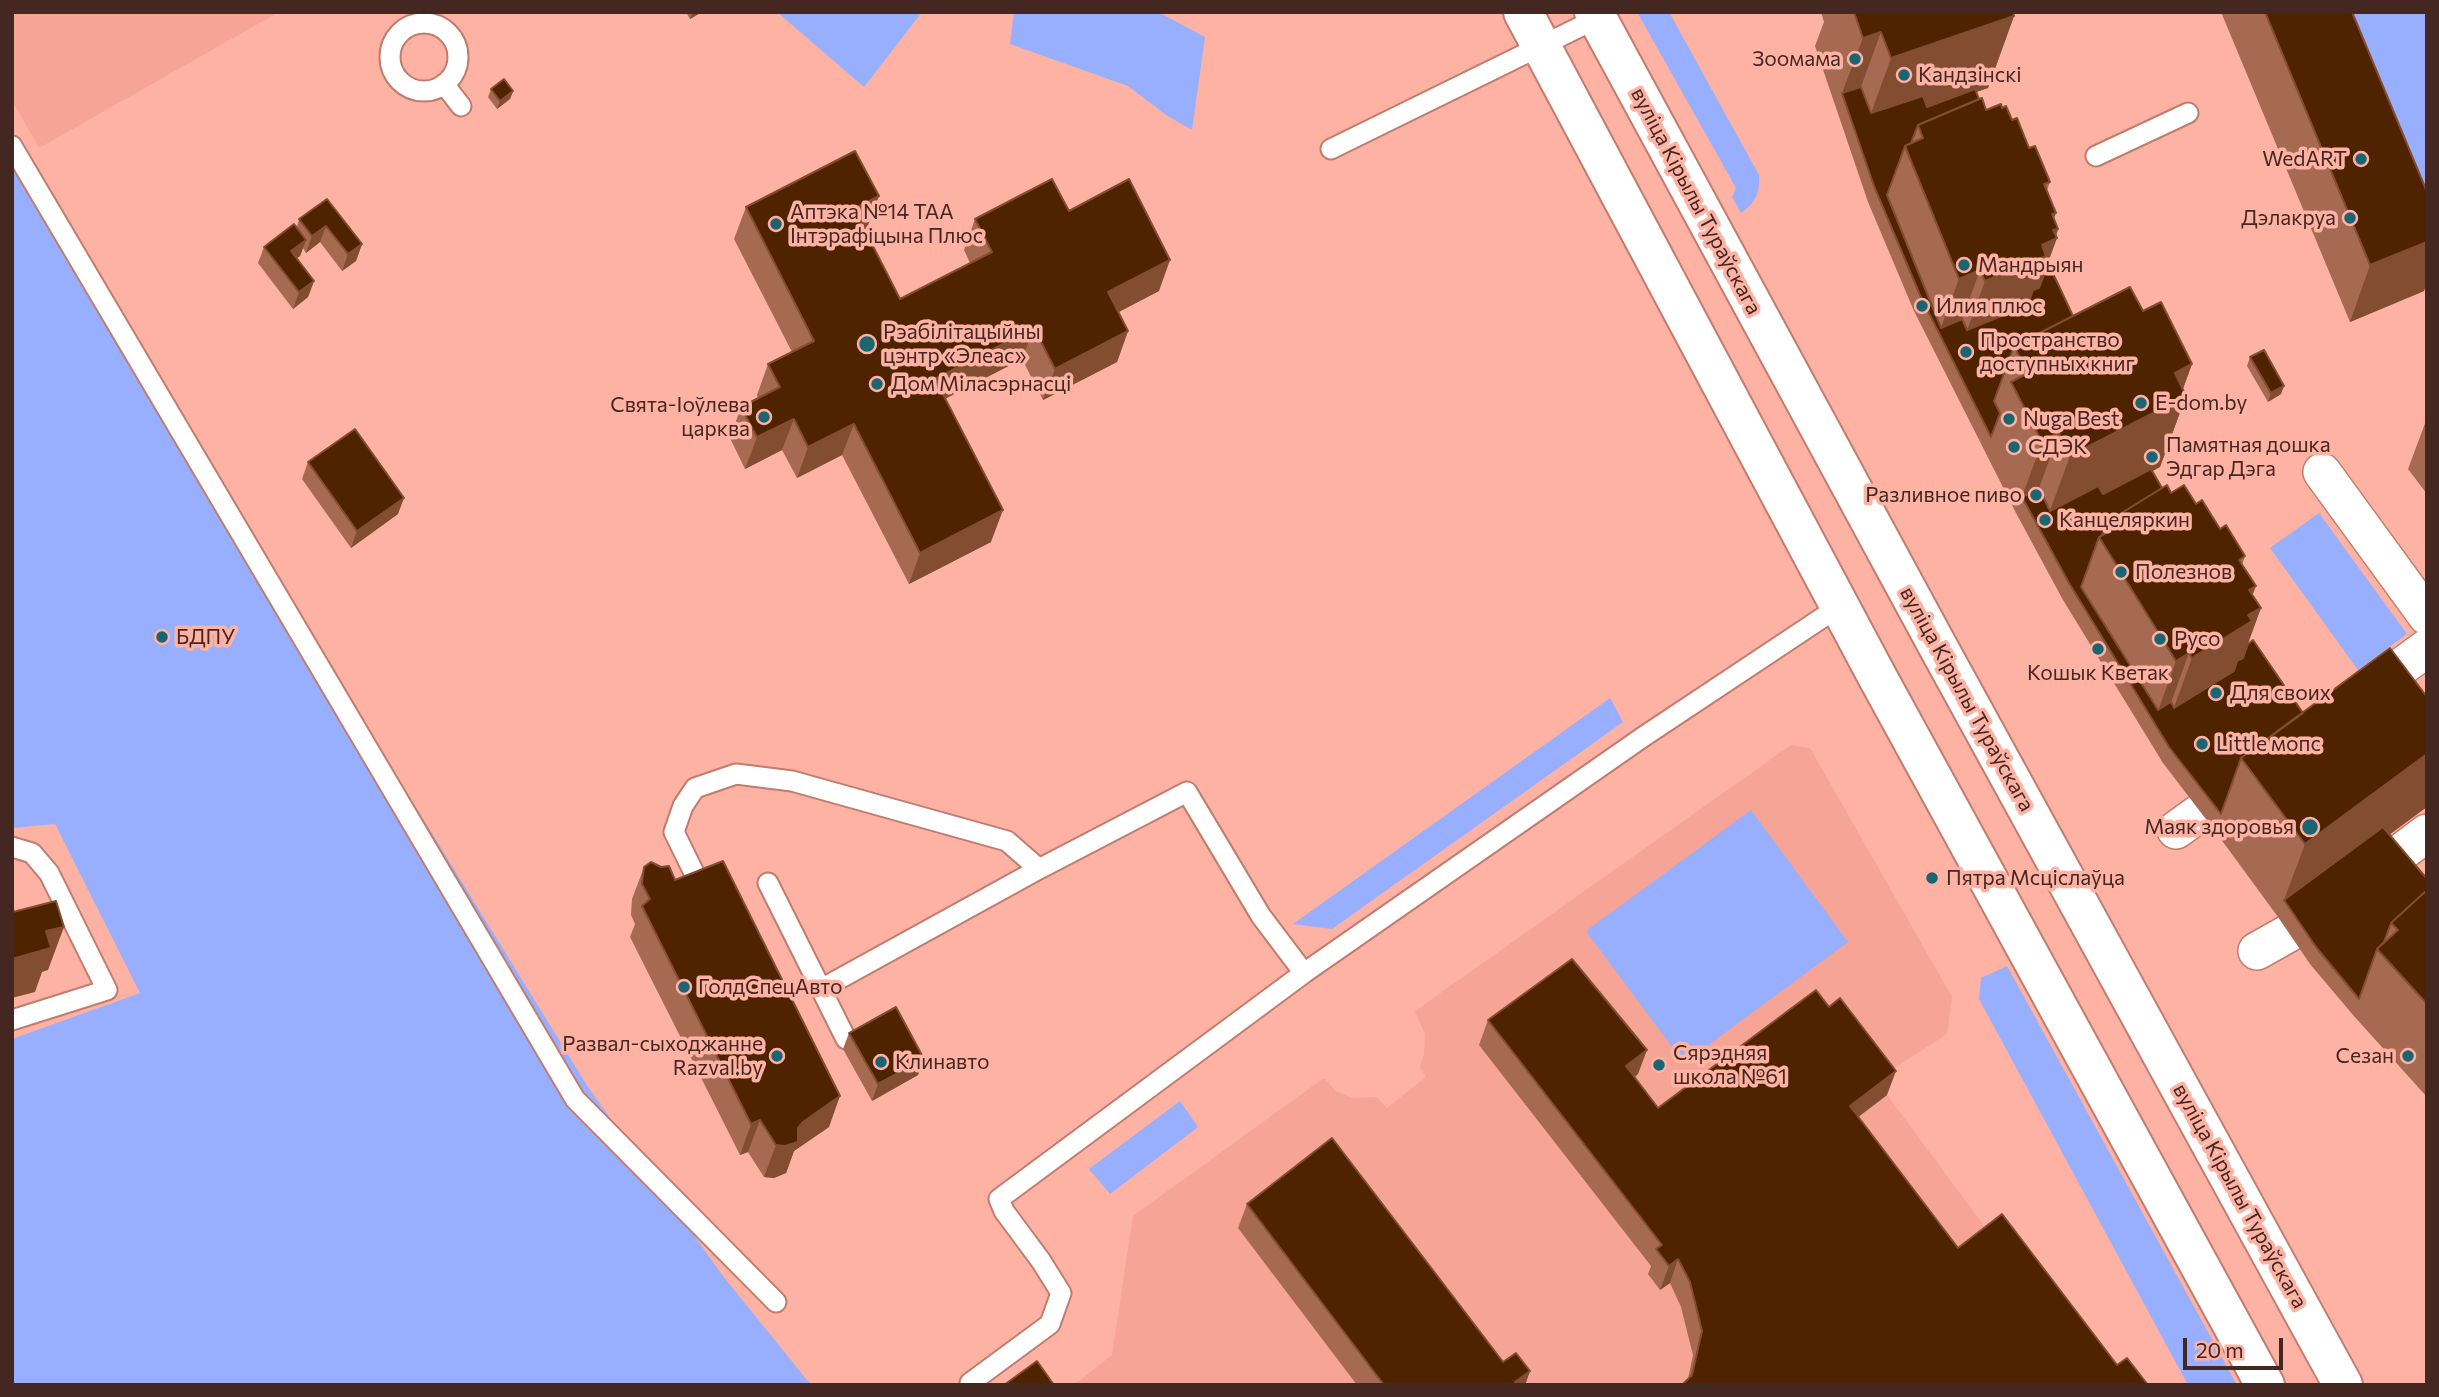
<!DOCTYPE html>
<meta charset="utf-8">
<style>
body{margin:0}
#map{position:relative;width:2439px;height:1397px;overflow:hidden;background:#fdb2a3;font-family:Commissioner,sans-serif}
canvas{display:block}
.frame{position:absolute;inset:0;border:14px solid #442721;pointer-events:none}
.scale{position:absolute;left:2183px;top:1338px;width:100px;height:32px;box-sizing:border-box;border:4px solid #442721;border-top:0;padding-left:9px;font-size:21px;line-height:24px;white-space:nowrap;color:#442721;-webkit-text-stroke:5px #fdb2a3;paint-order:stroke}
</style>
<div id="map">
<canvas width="2439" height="1397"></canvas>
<div class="frame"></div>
<div class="scale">20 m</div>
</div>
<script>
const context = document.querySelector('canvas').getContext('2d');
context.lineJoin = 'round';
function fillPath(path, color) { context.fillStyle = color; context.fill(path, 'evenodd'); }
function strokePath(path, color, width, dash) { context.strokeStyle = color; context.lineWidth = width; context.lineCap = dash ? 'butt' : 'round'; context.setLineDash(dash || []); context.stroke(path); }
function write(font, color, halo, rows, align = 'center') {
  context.font = font + ' Commissioner,sans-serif'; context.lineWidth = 7; context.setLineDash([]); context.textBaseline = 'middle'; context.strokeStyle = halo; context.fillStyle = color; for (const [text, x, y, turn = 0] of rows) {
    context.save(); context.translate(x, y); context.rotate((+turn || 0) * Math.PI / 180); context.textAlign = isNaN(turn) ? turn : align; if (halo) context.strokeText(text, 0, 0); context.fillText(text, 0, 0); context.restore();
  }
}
fillPath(new Path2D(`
 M12,12H279L39,148L12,100Z
 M1791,745L1810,748L1952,997L1947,1034L1876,1080L2102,1385H1074L1112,1355L1133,1216L1324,1078L1336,1091L1352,1098L1377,1097L1387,1108L1426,1077L1420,1067L1424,1054L1425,1034L1415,1011Z`), '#f5a495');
fillPath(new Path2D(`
 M777,12H922L864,87Z
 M1014,12H1158L1205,37L1192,130L1166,115L1128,86L1010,44Z
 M1637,12H1669L1759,175C1760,193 1756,202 1741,213L1732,197L1736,188Z
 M2349,12H2424L2427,21V213Z
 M12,146L30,180L588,1087L723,1276L811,1385H12V1039L140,993L55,824L12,828Z
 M2319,513L2407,634L2358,670L2270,548Z
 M1610,698L1623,722L1332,929L1293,924Z
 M1751,810L1848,942L1684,1063L1586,931Z
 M2007,966L2237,1385H2188L1979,999L1981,978Z
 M1180,1101L1198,1127L1110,1194L1089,1169Z`), '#98afff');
const lane = new Path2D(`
 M390 57a34 34 0 1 1 68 0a34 34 0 1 1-68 0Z
 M444,84L461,106
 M12,146L575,1099L776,1302
 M1331,149L1598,18
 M2096,156L2188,113
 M12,847L32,853L49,873L107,990L12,1020
 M698,881L674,832L683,806L695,788L736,774L792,781L1007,841L1039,869
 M768,883L846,1039
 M821,989L1039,869L1187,792L1261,916L1304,973
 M970,1383L1050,1324L1061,1293L1041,1261L1004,1211L999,1199L1304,973L1643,737L1840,606`);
const street = new Path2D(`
 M2322,472L2427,616
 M2363,695L2427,648
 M2176,830L2201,812
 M2391,860L2427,833
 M2257,951L2289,933`);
const secondary = new Path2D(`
 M1523,12L1878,678L2265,1385
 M1594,12L1936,643L2343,1385`);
strokePath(lane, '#c27c6e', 23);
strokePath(street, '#c27c6e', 40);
strokePath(secondary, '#c27c6e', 42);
strokePath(lane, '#fff', 19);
strokePath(street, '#fff', 37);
strokePath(secondary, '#fff', 38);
fillPath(new Path2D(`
 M686,12H702L690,19Z
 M1821,12H2013L2014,16L1988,88L1976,92L1979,99L1986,110L2002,108L2012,120L2050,182L2047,190L2054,218L2058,229L2046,270L2073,316L2143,311L2192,364L2183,389L2186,396L2160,467L2153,471L2162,488L2196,504L2245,556L2242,565L2252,595L2248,644L2303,713L2389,835L2427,879V1097L2353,1015L2310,964L2278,917L2215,831L2163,763L2063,600L2016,513L1914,311L1868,202L1815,46L1824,22Z
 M2221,12H2352L2424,291L2350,322Z
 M491,89L513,91L510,99L497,109L488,97Z
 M327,199L362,244L356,261L342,271L320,242L306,253L303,248L300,256L297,258L314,281L308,297L293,309L258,263L264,247L297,227L299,219Z
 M746,207L867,228L864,229L900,299L970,263L964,250L975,219L1069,211L1159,291L1118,312L1128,331L1117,362L1043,400L1022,359L945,399L991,542L909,584L842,455L797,478L782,450L745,469L730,438L741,407L758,398L757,395L768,364L792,352L734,239Z
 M2250,357L2281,394L2268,402L2247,366Z
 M2427,418V494L2408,469Z
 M308,462L398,514L351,548L302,479Z
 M644,867L675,880L829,1127L794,1151L786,1173L774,1178L764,1177L748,1152L740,1155L630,937L635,924L631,915L632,899Z
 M1488,1020L1638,1074L1635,1077L1658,1108L1887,1095L1858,1117L1958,1248L2117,1365L2148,1385L1688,1379L1693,1355L1681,1307L1670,1283L1660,1290L1648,1274L1651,1266L1479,1045Z
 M849,1033L924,1059L918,1075L872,1101L843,1049Z
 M1247,1204L1503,1362L1530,1371L1525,1385H1357L1238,1228Z`), '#a66a52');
fillPath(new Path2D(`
 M693,12H702L690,19Z
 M2014,16L1988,88L1865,130L1891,58Z
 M1881,32L1855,103L1842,93L1863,38Z
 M513,91L510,99L497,109L500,101Z
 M879,196L867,228L842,240L854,209Z
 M2056,213L2044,244L2053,230L2058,229L2055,239L2057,238L2033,304L1961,347L1985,281L2052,214Z
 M326,226L320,242L306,253L312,236Z
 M306,240L300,256L285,267L291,251Z
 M2427,242V283L2424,291L2350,322L2370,265Z
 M362,244L356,261L342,271L348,254Z
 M1170,260L1159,291L1096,324L1108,292Z
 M1980,270L1956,336L1939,333L1959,279Z
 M314,281L308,297L293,309L299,292Z
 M1034,328L1022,359L923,410L935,379Z
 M1128,331L1117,362L1043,400L1055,369Z
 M2192,364L2179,399L2186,396L2160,467L2044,527L2070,456L2175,373Z
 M2284,386L2281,394L2268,402L2271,393Z
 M794,419L782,450L745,469L757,437Z
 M854,424L842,455L797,478L808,447Z
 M2059,433L2033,505L2022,497L2042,442Z
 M404,498L398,514L351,548L357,531Z
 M1003,510L991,542L909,584L920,553Z
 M2256,586L2240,628L2248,615L2261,608L2237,674L2168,724L2192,658L2249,590Z
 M2189,653L2165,719L2154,722L2176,661Z
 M2427,754V807L2290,908L2284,900L2305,844Z
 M64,927L48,970L42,972L35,992L12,998V959L46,931Z
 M1647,1050L1638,1074L1617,1090L1626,1066Z
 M924,1059L918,1075L872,1101L878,1084Z
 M1896,1071L1887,1095L1841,1130L1850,1106Z
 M840,1096L829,1127L794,1151L786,1173L774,1178L764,1177L776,1145L798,1128L803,1122Z
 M760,1120L748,1152L740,1155L751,1124Z
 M1678,1259L1670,1283L1660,1290L1669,1266Z
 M1530,1371L1525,1385H1514L1515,1382Z`), '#834d31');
const building = new Path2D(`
 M1854,12H2013L2014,16L1891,58L1881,32L1863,38Z
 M2265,12H2352L2427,192V242L2370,265Z
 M504,79L513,91L500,101L491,89Z
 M1861,87L1871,113L1923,96L1927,107L1975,89L1979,99L1918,125L1911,143L1905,146L1887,195L1941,328L1962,319L1967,330L2028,305L2033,290L2039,288L2046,270L2050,267L2073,316L2014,346L1994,401L2000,413L1991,437L1920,295L1874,186L1842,93Z
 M1982,98L1986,110L2001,104L2002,108L2006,106L2012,120L2017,118L2029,148L2035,146L2050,182L2044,184L2056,213L2052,214L2058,229L2053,230L2057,238L2042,245L2046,256L1985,281L1980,270L1959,279L1905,146L1923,138L1918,125Z
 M855,151L879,196L854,209L900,299L992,252L975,219L1052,179L1069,211L1129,179L1170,260L1108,292L1128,331L1055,369L1034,328L935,379L1003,510L920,553L854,424L808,447L794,419L757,437L741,407L780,387L768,364L814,341L746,207Z
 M327,199L362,244L348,254L326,226L312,236L299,219Z
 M294,224L306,240L291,251L314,281L299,292L264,247Z
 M2130,287L2143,311L2161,302L2192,364L2175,373L2186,396L2070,456L2059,433L2042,442L2011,382L2028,373L2014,346Z
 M2264,350L2284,386L2271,393L2250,357Z
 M355,429L404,498L357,531L308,462Z
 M2151,469L2162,488L2107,522L2102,535L2099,537L2081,587L2158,710L2171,702L2174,708L2234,671L2237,661L2243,658L2248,644L2253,640L2303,713L2241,758L2221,814L2169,747L2069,583L2022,497L2039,488L2050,511L2098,486L2103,494Z
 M2167,485L2171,493L2184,485L2196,504L2202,500L2220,529L2226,525L2245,556L2239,560L2256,586L2249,590L2261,608L2248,615L2252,621L2192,658L2189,653L2176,661L2099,537L2112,530L2107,522Z
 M2390,648L2427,697V754L2305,844L2241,758Z
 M2383,827L2427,879V890L2391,923L2384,942L2377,949L2359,999L2316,947L2284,900Z
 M723,861L840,1096L803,1122L798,1128V1142L785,1146L776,1145L760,1120L751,1124L642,906L650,899L642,884L644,867L651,862L661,867L669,866L675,880Z
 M2427,890V1004L2377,949L2398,930L2391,923Z
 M56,901L64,927L46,931L51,948L12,959V910L13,912Z
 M1572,959L1647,1050L1626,1066L1658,1108L1816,990L1829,1007L1840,998L1896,1071L1850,1106L1958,1248L2002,1214L2117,1365L2127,1358L2148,1385H1682L1692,1375L1702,1331L1690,1282L1678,1259L1669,1266L1656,1249L1662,1245L1488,1020Z
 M896,1007L924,1059L878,1084L849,1033Z
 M1332,1138L1503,1362L1516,1353L1530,1371L1515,1382L1517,1385H1384L1247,1204Z
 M1037,1361L1054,1385H1004Z`);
fillPath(building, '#4f2200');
strokePath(building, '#834d31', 2);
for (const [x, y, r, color] of [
 [1855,59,7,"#1b6471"],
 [1904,75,7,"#1b6471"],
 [2361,159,7,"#1b6471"],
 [2350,218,7,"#1b6471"],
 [776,224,7,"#1b6471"],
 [1964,265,7,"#1b6471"],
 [1922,306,7,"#1b6471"],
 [867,344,9,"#1b6471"],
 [1966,352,7,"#1b6471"],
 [877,384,7,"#1b6471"],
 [2141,403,7,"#1b6471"],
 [764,417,7,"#1b6471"],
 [2009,419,7,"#1b6471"],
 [2014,447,7,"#1b6471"],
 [2152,457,7,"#1b6471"],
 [2036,495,7,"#1b6471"],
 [2045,520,7,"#1b6471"],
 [2121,572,7,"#1b6471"],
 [162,637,7,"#1b6471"],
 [2160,639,7,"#1b6471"],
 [2098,649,7,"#1b6471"],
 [2216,693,7,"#1b6471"],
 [2202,744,7,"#1b6471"],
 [2310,827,9,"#1b6471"],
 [1932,878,7,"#1b6471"],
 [684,987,7,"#1b6471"],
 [777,1056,7,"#1b6471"],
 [2408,1056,7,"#1b6471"],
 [881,1062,7,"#1b6471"],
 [1659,1065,7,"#1b6471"]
]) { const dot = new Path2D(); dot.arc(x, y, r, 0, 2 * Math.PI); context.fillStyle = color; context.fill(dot); strokePath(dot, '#fdb2a3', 2.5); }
write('21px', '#442721', '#fdb2a3', [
 ["Зоомама",1841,59,"right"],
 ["Кандзінскі",1918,75],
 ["WedART",2347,159,"right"],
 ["Аптэка №14 ТАА",790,212],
 ["Інтэрафіцына Плюс",790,236],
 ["Дэлакруа",2336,218,"right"],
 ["Мандрыян",1978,265],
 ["Илия плюс",1936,306],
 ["Рэабілітацыйны",883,332],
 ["цэнтр «Элеас»",883,356],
 ["Пространство",1980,340],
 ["доступных книг",1980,364],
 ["Дом Міласэрнасці",891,384],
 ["E-dom.by",2155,403],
 ["Свята-Іоўлева",750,405,"right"],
 ["царква",750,429,"right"],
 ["Nuga Best",2023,419],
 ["Памятная дошка",2166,445],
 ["Эдгар Дэга",2166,469],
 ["СДЭК",2028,447],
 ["Разливное пиво",2022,495,"right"],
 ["Канцеляркин",2059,520],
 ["Полезнов",2135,572],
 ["БДПУ",176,637],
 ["Русо",2174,639],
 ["Кошык Кветак",2098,673,"center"],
 ["Для своих",2230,693],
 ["Little мопс",2216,744],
 ["Маяк здоровья",2294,827,"right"],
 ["Пятра Мсціслаўца",1946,878],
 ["ГолдСпецАвто",698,987],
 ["Развал-сыходжанне",763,1044,"right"],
 ["Razval.by",763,1068,"right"],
 ["Сярэдняя",1673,1053],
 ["школа №61",1673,1077],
 ["Сезан",2394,1056,"right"],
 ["Клинавто",895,1062]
], 'left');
write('21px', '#442721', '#fdb2a3', [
 ["вуліца Кірылы Тураўскага",1696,201,62],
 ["вуліца Кірылы Тураўскага",1967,699,61],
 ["вуліца Кірылы Тураўскага",2240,1196,61]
]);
</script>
